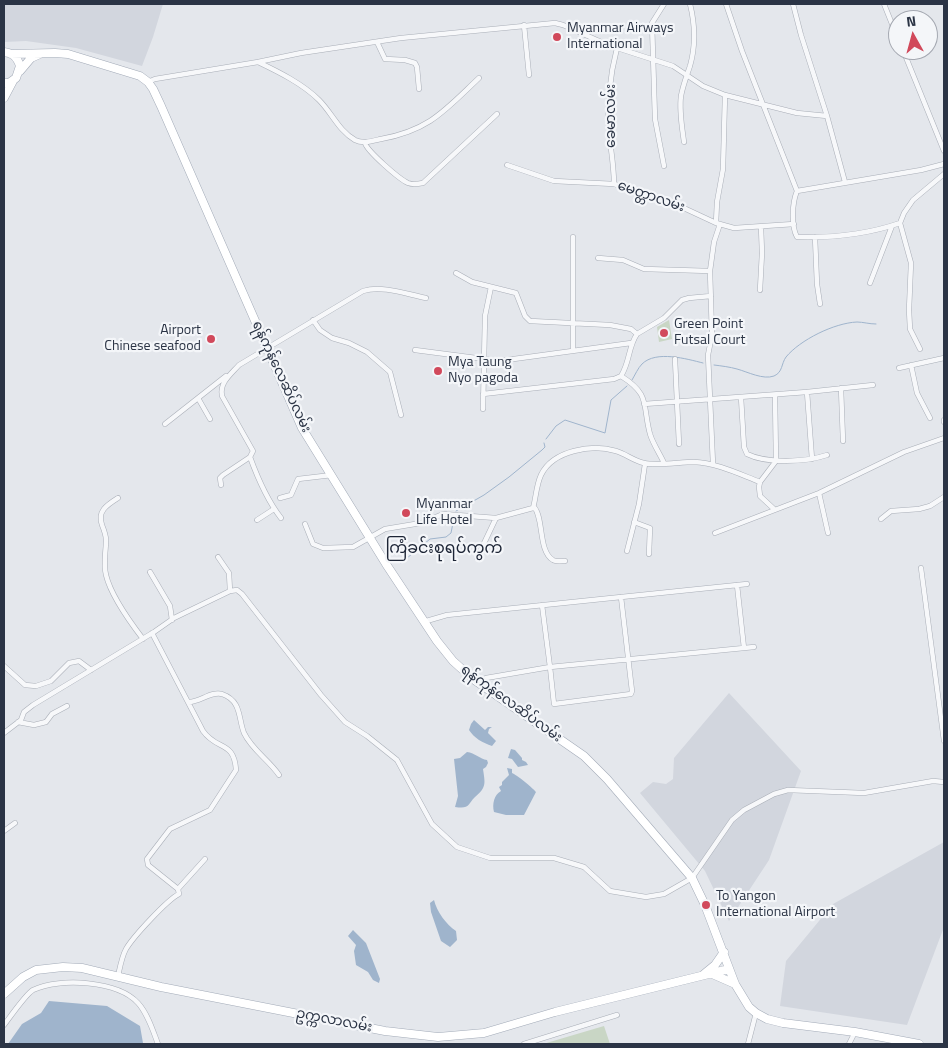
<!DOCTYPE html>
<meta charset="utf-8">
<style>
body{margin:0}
#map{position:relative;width:948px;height:1048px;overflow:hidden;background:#e4e7ec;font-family:"Titillium Web",sans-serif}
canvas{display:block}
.frame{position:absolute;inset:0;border:5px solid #2b3445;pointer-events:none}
.north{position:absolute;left:888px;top:10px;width:50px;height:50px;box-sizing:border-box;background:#f4f6f9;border:1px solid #a4a8b1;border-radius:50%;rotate:353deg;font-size:14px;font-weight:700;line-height:20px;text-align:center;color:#2b3445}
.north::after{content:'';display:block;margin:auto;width:18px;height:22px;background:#d1495b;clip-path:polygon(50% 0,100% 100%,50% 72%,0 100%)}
</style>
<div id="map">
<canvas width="948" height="1048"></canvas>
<div class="frame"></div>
<div class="north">N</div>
</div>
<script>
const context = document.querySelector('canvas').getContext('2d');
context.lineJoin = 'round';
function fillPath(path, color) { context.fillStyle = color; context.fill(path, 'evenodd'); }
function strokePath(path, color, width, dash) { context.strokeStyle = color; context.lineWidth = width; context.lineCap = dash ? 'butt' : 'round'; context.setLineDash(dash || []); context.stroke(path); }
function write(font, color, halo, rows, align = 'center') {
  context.font = font + ' "Titillium Web","Noto Sans Myanmar",sans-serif'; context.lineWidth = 4.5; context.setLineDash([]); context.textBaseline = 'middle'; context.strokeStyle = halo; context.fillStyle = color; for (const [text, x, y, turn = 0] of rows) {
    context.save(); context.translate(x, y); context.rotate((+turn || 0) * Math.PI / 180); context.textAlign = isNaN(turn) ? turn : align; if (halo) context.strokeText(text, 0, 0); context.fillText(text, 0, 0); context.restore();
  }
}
fillPath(new Path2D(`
 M4,4H163L153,37L142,66L76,48L26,41L4,42Z
 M729,693L801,771L769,860L729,921L705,871L640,793L653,782L666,784L673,779L674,758Z
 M944,842V927L907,1025L780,1006L786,961L833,904Z`), '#d2d6de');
fillPath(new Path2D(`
 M669,320L672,339L659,342L657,327Z
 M604,1026L610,1044H543Z`), '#c9d6c5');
fillPath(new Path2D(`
 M474,720L485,730L488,727H492L489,729L488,733L496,741L492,746C483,743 474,738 469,730L471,724Z
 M511,749L515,750L522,758V760L526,762L528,765L518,767L512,759L508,758Z
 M467,752C475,753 480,759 487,760L488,763L486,767L483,769C485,783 487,787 475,797C467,805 470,809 455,807L458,796L454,759L460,758Z
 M507,768L512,769V773C517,775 533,788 536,792L524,815H506L494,812C492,804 494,795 501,791L499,787L502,785V782L509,775Z
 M434,900C437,912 446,924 456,931L457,940L450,947L441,941L431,912L430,903Z
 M353,930L366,943L380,979L379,983L373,980L368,972L356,965L354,951L356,945L348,936Z
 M49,1001L107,1006L140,1026L143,1043L8,1044L22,1024L41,1013Z`), '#9fb4cc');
strokePath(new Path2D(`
 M714,365C722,366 730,367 737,369C748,372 763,380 774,376C783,372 781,364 786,357C800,340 834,323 857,322C863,322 869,324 876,324
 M632,380C635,375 638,368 642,364C656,350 687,359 703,363
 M546,439L556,426L565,420L605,433L611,400L627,386
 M456,511L484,495L509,477L542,450L545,447L544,443
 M401,563L430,539L446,537L451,533L454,518`), '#9fb4cc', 1);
const minor = new Path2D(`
 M726,4L742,51L797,191C792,203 791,226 797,237C831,238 868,234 900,223
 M793,4L801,35L827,116L845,182
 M884,4L898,39
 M524,25L529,75
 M377,42L385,59L405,60L415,63L417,67L419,89
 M903,50L944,151
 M258,62C279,72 303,84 319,100C332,113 339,131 355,140C363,144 372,141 381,139C430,130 445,110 479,78
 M148,82L155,79L258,62L301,53L401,38L555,23L563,25L608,45L673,66L703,86L725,95L797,113L827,116
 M684,142C682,127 679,111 681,96C683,85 687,75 690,66C696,45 695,24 690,4
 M365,143C367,151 399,179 408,183C413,185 418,184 423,183L497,114
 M507,165L554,181L614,184L673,203L716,223L734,228L794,224
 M664,166L655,119L652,23L664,4
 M614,184C614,167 611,150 609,133C607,105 610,75 617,48
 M797,191L921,170L944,164
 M716,223L717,202L723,169L725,95
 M815,237L817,284L820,304
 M598,258L623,260L644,269L710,271
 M456,273L472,282L516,293L525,316L530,321L610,325L631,329L637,334
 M870,283L892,226
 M760,290L762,253L761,227
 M313,320L320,330L332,338L349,343L367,352L390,372L401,415
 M637,334L664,318L682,300L689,298L711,296
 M920,349L910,329L909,310L911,263L900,223L904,213L913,200L944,174
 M415,350L499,361L631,343
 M573,351V237
 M675,359L679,444
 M911,365L917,393L930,418
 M899,368L944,358
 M621,376C651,395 642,404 650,434C653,444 660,454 664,463
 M841,388L843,441
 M807,392L812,459
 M483,394L614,379L621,376C630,362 628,347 637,334
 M741,397L744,447L747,454C767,464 806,462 827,455
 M198,398L210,419
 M644,404L807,392L873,385
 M483,409L485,316L491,287
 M944,420V422
 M165,424L226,376
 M713,464L708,355L712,335L710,271L714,242L720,224
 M221,485L220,478L223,475L250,457
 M819,493L828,533
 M118,498C107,505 97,511 102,525C104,530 106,535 106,540C106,552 103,563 106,575C111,596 130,622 143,639
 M280,498L291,495L298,479L332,475
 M534,507C544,518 538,551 553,560C556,562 561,561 565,561
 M774,509L760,496L759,487L760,482L776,461L775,395
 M281,518C267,500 258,479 250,457L253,451L222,396C219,383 231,374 239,365L363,291C382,285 406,294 426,298
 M881,519L891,511L919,509L930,506L944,497
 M257,520L274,509
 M634,522L650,528L649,554
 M305,524L313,544L323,548L353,547L385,529L421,523L443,514L496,518L533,508C536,498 536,486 541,475C553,450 592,444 616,451C626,454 634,461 644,463C657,466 680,462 694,462C717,463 739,474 760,482
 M715,533L819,493L904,452L944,438
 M627,551L639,504L645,464
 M218,557L229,573L230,591
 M477,558L496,518
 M921,568L944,741
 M150,572L170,606L172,620
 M737,585L744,648
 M621,597L632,691L631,694L554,704L550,667L744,648L754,647
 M423,622L447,615L747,584
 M4,666L25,685L36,686L51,681L69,663L79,661L91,670
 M477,682L486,678L550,667L542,605
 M189,702C200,702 211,691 222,694C242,701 238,718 244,733C252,750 269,760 279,775
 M18,722L34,725L46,722L52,714L67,706
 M4,733L21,720L24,712L33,705L154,632L174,618L230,591L237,590L242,594L321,695L345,722L367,736L397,760L432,824L457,847L490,858H554L584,867L610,891L646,897L664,894L692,878L732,820L744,810L774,794L788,790L864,793L933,781L944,782
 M4,831L15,823
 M178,889L205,859
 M118,976C120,967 122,956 126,949C133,937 167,900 179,894L178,889L148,865L147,859L170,829L210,810L236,770C234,740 217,751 203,731L152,633
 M4,1025C10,1017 26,994 33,990C60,977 118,981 138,1003C148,1014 153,1031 158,1044
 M524,1044L617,1015
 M748,1044L756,1013
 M849,1044L855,1032`);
const primary = new Path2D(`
 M4,52C13,53 17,57 20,66L16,78L9,83H4
 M11,54L55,53L68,54L140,76L148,82L153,89L161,106L302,428L386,564L437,641L453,661L473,679L584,756L607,779L692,878L705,905L735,984L749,1007L756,1013L767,1019L783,1023L855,1032L919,1044
 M20,71L31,58L40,54
 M4,98L13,81
 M710,973L735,984
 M704,974L715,965L724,952
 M4,994L23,977L36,970L63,967L82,968L161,987L385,1031L438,1037L484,1033L555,1012L729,969`);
strokePath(minor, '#a9aeb7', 5.5);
strokePath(primary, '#a3abb8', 9);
strokePath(minor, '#f7f8fa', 4.5);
strokePath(primary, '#fff', 8);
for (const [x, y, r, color] of [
 [557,37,5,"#d1495b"],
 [664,333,5,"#d1495b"],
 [211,339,5,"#d1495b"],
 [438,371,5,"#d1495b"],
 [406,513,5,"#d1495b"],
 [706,905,5,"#d1495b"]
]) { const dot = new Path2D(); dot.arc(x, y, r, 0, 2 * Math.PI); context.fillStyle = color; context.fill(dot); strokePath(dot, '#f4f6f9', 2); }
write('14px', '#2b3445', '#f4f6f9', [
 ["Myanmar Airways",567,29],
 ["International",567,45],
 ["Green Point",674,325],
 ["Futsal Court",674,341],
 ["Airport",201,331,"right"],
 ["Chinese seafood",201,347,"right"],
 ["Mya Taung",448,363],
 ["Nyo pagoda",448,379],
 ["Myanmar",416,505],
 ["Life Hotel",416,521],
 ["To Yangon",716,897],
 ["International Airport",716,913]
], 'left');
write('14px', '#2b3445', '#f4f6f9', [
 ["ခေမာလမ်း",612,116,-90],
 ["မေတ္တာလမ်း",651,197,19],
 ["ရန်ကုန်လေဆိပ်လမ်း",281,377,65],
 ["ရန်ကုန်လေဆိပ်လမ်း",511,704,36],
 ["ဥက္ကလာလမ်း",334,1021,11]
]);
write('16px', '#1d2536', '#f4f6f9', [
 ["ကြံခင်းစုရပ်ကွက်",444,549]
]);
</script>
